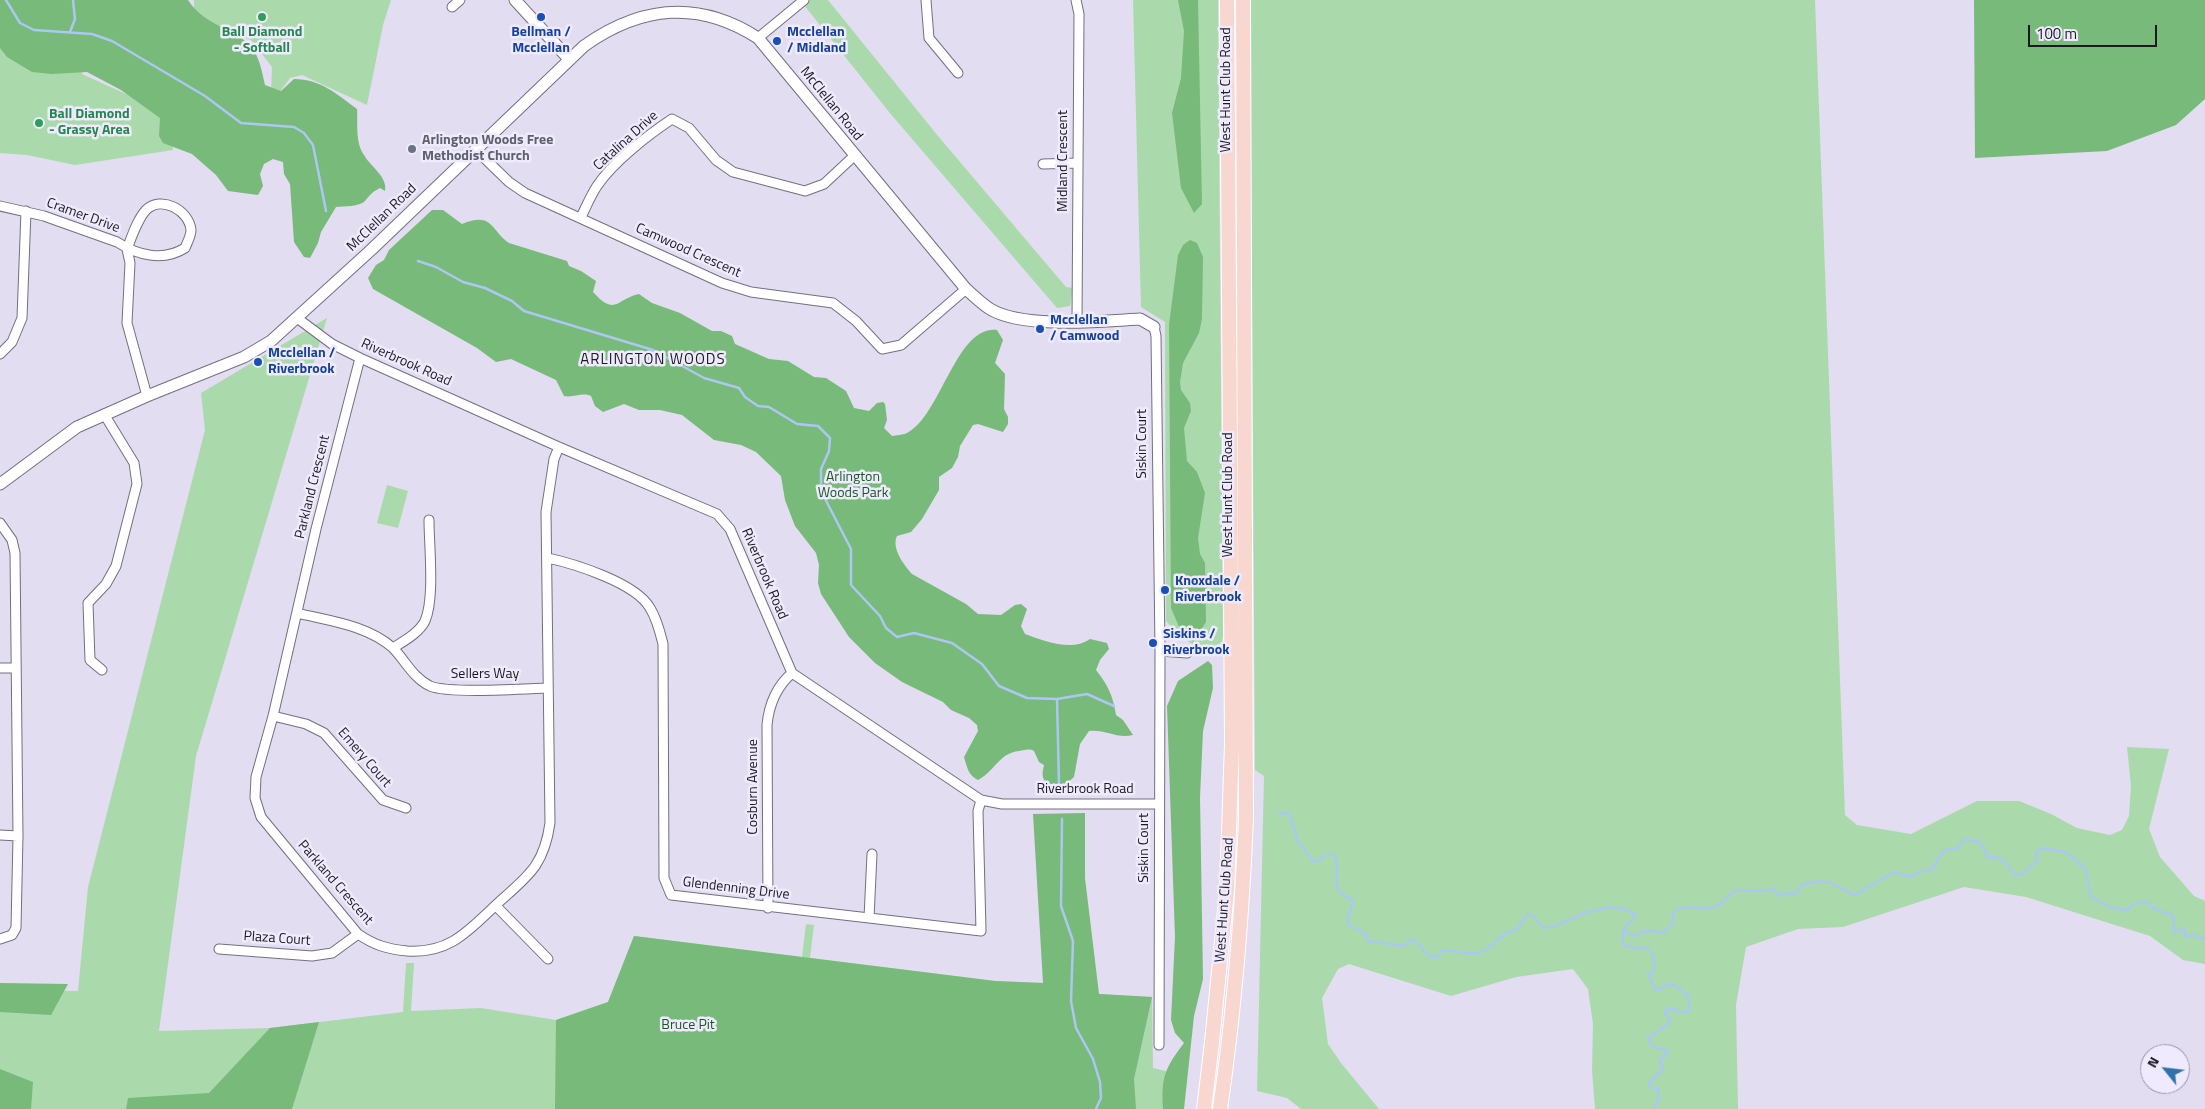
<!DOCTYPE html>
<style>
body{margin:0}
#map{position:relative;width:2205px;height:1109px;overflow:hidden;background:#e2ddf0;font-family:"Titillium Web",sans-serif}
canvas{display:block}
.north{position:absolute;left:2140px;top:1044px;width:50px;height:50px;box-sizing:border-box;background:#efeafd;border:1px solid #9b97a5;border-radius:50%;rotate:299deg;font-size:14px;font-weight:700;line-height:20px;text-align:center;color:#1c1a21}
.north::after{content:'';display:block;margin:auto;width:18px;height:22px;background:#3173a9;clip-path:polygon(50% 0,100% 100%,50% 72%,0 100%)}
.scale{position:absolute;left:2028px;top:25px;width:129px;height:22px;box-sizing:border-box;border:2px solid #1c1a21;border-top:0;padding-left:6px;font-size:15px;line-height:18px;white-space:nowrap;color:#1c1a21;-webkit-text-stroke:4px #efeafd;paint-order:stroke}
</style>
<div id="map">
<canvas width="2205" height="1109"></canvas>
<div class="north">N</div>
<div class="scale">100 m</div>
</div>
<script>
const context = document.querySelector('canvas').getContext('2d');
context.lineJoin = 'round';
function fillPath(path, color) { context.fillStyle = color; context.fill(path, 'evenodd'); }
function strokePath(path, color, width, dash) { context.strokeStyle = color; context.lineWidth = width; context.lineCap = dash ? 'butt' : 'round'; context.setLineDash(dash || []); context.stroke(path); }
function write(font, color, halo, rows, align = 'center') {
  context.font = font + ' "Titillium Web",sans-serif'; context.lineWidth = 5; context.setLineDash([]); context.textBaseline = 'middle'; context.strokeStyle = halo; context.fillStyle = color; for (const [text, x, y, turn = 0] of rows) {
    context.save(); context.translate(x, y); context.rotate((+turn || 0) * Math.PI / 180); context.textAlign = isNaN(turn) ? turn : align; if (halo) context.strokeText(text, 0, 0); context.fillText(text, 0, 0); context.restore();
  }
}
fillPath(new Path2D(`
 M0,0H80L82,74L170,114L173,150L75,165L27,155L0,153Z
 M194,0H391L383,25L367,105L302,75L290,78L279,93H271L272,67L251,40L202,24L194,12Z
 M810,0H828L938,136L1066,287L1073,288L1070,306L1057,308L889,112L804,5Z
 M1133,0H1218L1223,635L1222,642C1200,658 1181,637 1166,621L1165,322L1141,307Z
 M1250,0H1815L1845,815L1857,825L1911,834L1977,801H2019L2051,814L2077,828L2110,835L2122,830L2129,816L2131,786L2127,747L2169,749L2149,829L2160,857L2194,896L2205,901V964L2183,960L2150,936L2026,897L1964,887L1843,927L1798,929L1746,947L1736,1005L1738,1109H1595L1592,1070L1593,1024L1588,989L1573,969L1516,977L1451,996L1349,964L1338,969L1322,998L1328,1044L1341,1063L1379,1109H1301L1287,1098L1257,1091L1264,776L1255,770Z
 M327,318L196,756L159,1031L270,1028L403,1012L406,963H414L411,1011L481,1008L556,1020L608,1002L634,936L802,957L806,924L814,925L810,958L995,981L1044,983L1099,994L1152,997L1153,1068L1183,1075L1181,1109H0V990L78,991L88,887L205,430L201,393Z
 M387,485L408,491L398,528L377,523Z`), '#aadaab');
fillPath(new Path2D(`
 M0,0H188C205,27 238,29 252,48C260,59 262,72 265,85L281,91L294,79C320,79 337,94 357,109C358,124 355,142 364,155C370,166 388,177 385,191L380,188C372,192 371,194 365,201C359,207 344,206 336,207L321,232L318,243L310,258L304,257L294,242L290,184L284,174L283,162L273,159L264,164L260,174L263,186L258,195L228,191L216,175L192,154L163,143L159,136L160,118L121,90L87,72L52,74L32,72L7,57L0,48Z
 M1178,0H1198L1202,204L1194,213L1181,188L1172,113L1181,78L1184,31Z
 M1974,0H2205V99L2176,125L2107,151L1975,158Z
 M432,210H443L462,224C493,211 491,231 509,243L567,261L569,266L581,271L596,281L593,292C616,317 616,299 639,294L652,303L680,313L712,331H721L732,336L735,344L769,359L788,361L814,377L826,378L846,391L854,408L869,411L877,403L883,402L885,404L887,420L884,428L892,436C896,435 903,435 907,433C941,416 956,325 997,330L1003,340L995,363L1005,374L1004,409L1008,417V424L1003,432L978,424L973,425L960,446L958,457L952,468L939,477V490L922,519L911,532L897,536C891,548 904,565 912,574L966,604L978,614L1001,615L1015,605L1021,604L1027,609L1021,626L1025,634C1044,641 1072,652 1090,639L1107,643L1109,649L1100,660L1096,670C1108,685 1113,696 1116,715L1123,720L1133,735C1116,739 1106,729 1089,731L1080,744L1074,777L1066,784L1049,785C1041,779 1042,774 1044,765L1039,762L1034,751C1029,748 1025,750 1019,751C999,753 995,771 978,780C968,775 967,767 964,757L978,731L977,725L969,718L951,710L943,702L902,682L875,663L849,637L821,594L818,583L819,565L816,553L795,526L785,500L781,476L756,452L741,445L714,440L682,415L660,410H639L624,404L603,412L595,406L591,396C581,392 574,398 564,396L556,380L511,359L496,362L477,348L373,289L368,278L376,265L384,260L389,250Z
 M1190,240L1197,243L1203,257L1202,319L1199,333L1183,363L1180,382L1181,390L1190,403L1191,411L1184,428L1187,461L1197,472L1205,493L1198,538L1200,554L1205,563L1206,622L1193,642L1180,629L1171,608L1169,325L1178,255L1183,245Z
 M1208,661L1212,665L1213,688L1203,731L1200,797L1203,979L1194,1016L1184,1109H1163C1161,1077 1165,1068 1184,1043L1175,1033L1171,1020L1175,937L1167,706L1178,681Z
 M1085,813V878L1099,994L1152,997L1134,1079L1136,1109H555L556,1020L608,1002L634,936L995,981L1043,983L1033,814Z
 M0,983L68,984L51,1015L0,1012Z
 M319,1022L292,1109H126L128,1098L209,1093L270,1028Z
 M0,1069L33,1082L31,1109H0Z`), '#77ba7a');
strokePath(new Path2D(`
 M6,0L20,23L34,30L92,34L112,41L205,96L241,123L294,127L304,133L313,145L326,211
 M70,32L75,19L73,0
 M418,261L436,267L463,282L485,288L512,301L524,311L653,350L704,378L739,388L745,397L758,406L769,407L797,424L818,426L830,438L829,451L821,469V491L851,549V585L880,616L886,628L897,637L914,633L952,643L982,664L999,686L1027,698L1057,699L1087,694L1114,706
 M1057,699L1059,784
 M1279,813H1289L1298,842L1313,861H1318L1327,854L1334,855C1342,867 1330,884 1342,894C1346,897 1350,898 1353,901C1352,910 1347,915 1348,924L1364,933L1369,941L1403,946L1413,939C1423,946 1423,956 1436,958L1444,950C1456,950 1472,957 1484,951C1497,944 1499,933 1516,930L1527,915H1532L1544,928C1556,928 1574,917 1587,912C1594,910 1600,912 1606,907L1624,909L1635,914L1634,919C1623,926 1622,932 1623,945L1640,949L1645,947C1656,953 1655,960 1653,972L1648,974L1655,989L1660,990L1667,984L1676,986L1689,997V1012C1680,1013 1675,1009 1667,1008L1665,1014L1670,1018L1668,1024L1648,1038L1652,1046L1669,1051L1659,1061L1663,1069L1649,1083L1652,1088L1658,1089L1659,1097L1656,1106L1652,1109
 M1062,819L1061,906L1073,941L1071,1001L1076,1028L1093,1059L1100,1082L1101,1098L1096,1109
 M1622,931L1634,936L1647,930L1664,933L1674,922L1672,914C1689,899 1700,915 1719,905C1726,901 1731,889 1740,890C1751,890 1762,892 1774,889L1780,896L1787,893L1796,894L1803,884C1829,877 1833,885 1855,895L1894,872L1911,877L1919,872L1932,869L1943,851L1958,848L1964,839L1980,842L1988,857L2001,858L2015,875L2025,874L2029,867L2038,861L2036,852L2042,848L2065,852L2085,868L2091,897L2109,907L2128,910L2133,904L2146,901L2153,908L2173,916L2174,932L2184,929L2185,937L2193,935L2205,939`), '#adc7f3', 2.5);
const minor = new Path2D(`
 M926,0L929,38L958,73
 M1076,0L1079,14L1077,321
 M452,7L460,0
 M758,38L804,0
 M475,149L509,182L525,193L722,283L751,292L833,303L856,321L882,349L901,345L966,289
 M1043,164L1078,163
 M0,206L44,216L117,242C137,255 163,262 185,248C187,243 191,236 191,230C189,210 161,195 146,210C137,220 132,236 127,249
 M581,217C586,207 591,195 597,186C613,162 648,135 672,119L689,128L716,160L733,172L805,191L824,184L854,156
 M127,249L130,263L127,323L147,396
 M297,318L332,344L360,358L559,447L717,514L730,529L792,673L981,800L1002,804H1159
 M1154,327L1156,336L1160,651L1159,1045
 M0,354L12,342L22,318L26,211
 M360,358L316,529L273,716L256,777L255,798L261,817L358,934C374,945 387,949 407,951C450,954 469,930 498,903C528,876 544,866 550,823L546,512L554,459L559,447
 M0,523L12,540L15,553L18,836L16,928L12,935L0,939
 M548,558C575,564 636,583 650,608C657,619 660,632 663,644L664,878L671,895L981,931L978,811L981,800
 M297,613C329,621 367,625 393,648C405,660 413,678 430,686C449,694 523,689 547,688
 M393,648C404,641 419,633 425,621C435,598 429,546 429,520
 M1160,651L1187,653
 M0,668H15
 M102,670L90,660L88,603L106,584L116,566L137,484L134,463L104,414
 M273,716L306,724L324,733L383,800L406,808
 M0,835L18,836
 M496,906L548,959
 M768,908L767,725C769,704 776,687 792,673
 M869,918L872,854
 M219,949L312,956L332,953L358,934`);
const tertiary = new Path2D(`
 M515,0L569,59
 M0,484L77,427L147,396L244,357L271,341L371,250L584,46C642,5 699,0 758,38L966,289C974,296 982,304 990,309C1023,329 1102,321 1140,319L1154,327`);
const primary = new Path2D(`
 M1204,1109L1212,1042L1227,890L1232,743L1227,0
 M1220,1109C1234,1013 1242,916 1246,819L1243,0`);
strokePath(minor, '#746f80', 11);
strokePath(tertiary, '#746f80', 13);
strokePath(primary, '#fff', 16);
strokePath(minor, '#fff', 9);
strokePath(tertiary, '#fff', 11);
strokePath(primary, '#f8d7d0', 14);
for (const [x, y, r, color] of [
 [262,17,5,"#2e9e5b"],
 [541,17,5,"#1a4fb4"],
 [777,41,5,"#1a4fb4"],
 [39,123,5,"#2e9e5b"],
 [412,149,5,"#6b7280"],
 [1040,329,5,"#1a4fb4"],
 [258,362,5,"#1a4fb4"],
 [1165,590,5,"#1a4fb4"],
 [1153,643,5,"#1a4fb4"]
]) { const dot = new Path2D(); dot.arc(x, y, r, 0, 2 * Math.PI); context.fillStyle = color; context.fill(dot); strokePath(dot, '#efeafd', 2); }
write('bold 14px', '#27864d', '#efeafd', [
 ["Ball Diamond",262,33],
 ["- Softball",262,49],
 ["Ball Diamond",49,115,"left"],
 ["- Grassy Area",49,131,"left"]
]);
write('bold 14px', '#164399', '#efeafd', [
 ["Bellman /",541,33,"center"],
 ["Mcclellan",541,49,"center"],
 ["Mcclellan",787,33],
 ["/ Midland",787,49],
 ["Mcclellan",1050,321],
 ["/ Camwood",1050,337],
 ["Mcclellan /",268,354],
 ["Riverbrook",268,370],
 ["Knoxdale /",1175,582],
 ["Riverbrook",1175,598],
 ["Siskins /",1163,635],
 ["Riverbrook",1163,651]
], 'left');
write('14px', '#1c1a21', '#efeafd', [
 ["West Hunt Club Road",1227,90,-90],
 ["McClellan Road",831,104,51],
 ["Catalina Drive",626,141,-42],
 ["Midland Crescent",1064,161,-90],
 ["Cramer Drive",83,216,20],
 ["McClellan Road",382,218,-44],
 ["Camwood Crescent",688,251,24],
 ["Riverbrook Road",406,363,24],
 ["Siskin Court",1143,444,-90],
 ["Parkland Crescent",313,487,-76],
 ["West Hunt Club Road",1229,495,-90],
 ["Riverbrook Road",764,574,67],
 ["Sellers Way",485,675],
 ["Emery Court",364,758,49],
 ["Cosburn Avenue",754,787,-90],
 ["Riverbrook Road",1085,790],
 ["Siskin Court",1145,848,-90],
 ["Parkland Crescent",335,883,49],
 ["Glendenning Drive",736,889,7],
 ["West Hunt Club Road",1225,900,-86],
 ["Plaza Court",277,939,4]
]);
write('bold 14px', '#5b616d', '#efeafd', [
 ["Arlington Woods Free",422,141],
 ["Methodist Church",422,157]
], 'left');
write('14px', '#155b1f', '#efeafd', [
 ["Arlington",853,478],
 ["Woods Park",853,494],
 ["Bruce Pit",688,1026]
]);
context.letterSpacing = '1px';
write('15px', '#1c1a21', '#efeafd', [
 ["ARLINGTON WOODS",653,360]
]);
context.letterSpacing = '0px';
</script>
